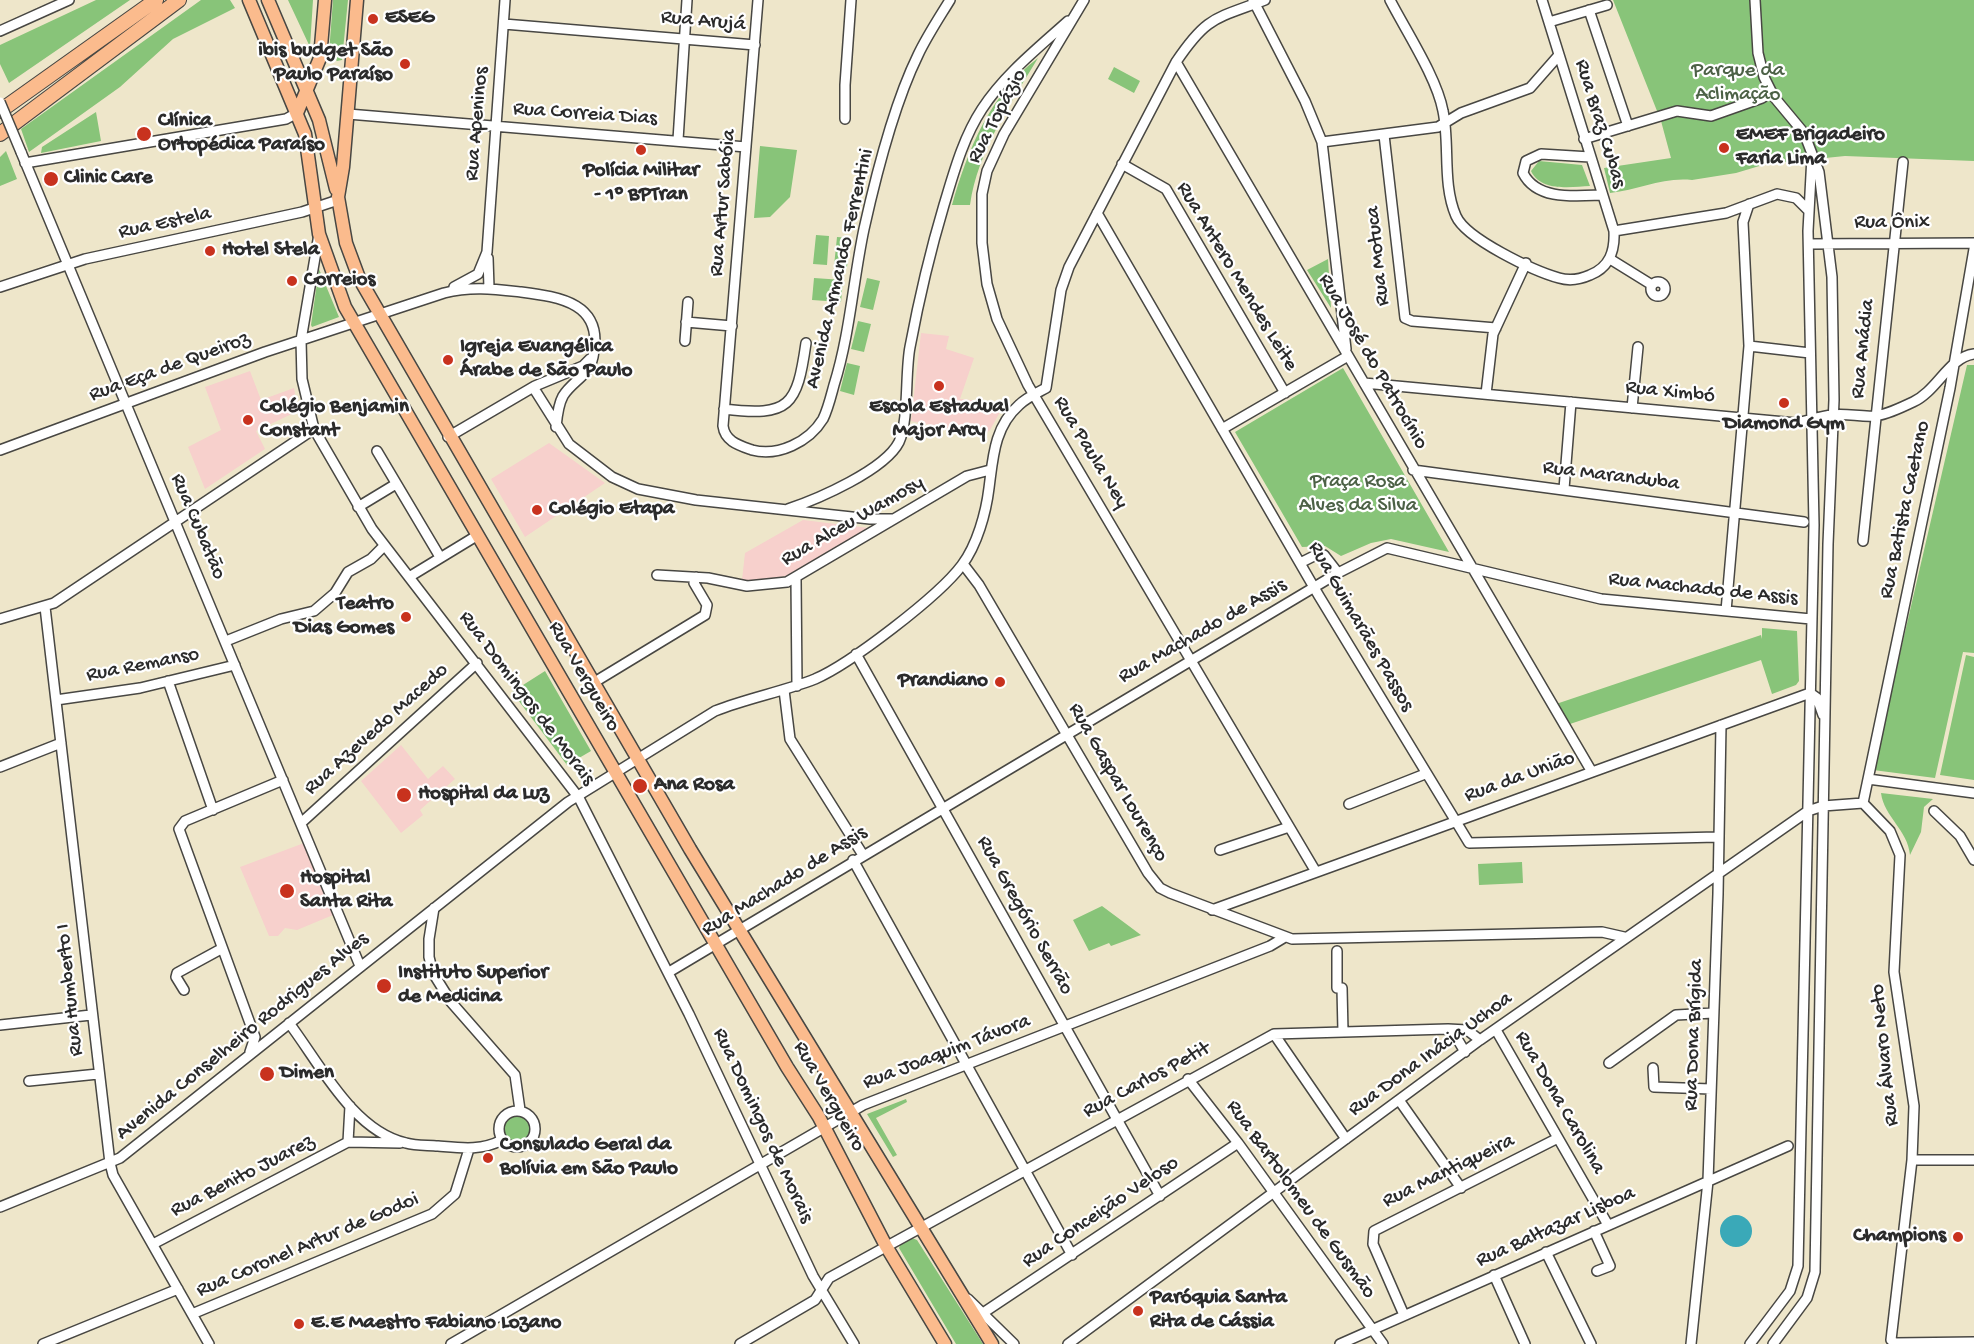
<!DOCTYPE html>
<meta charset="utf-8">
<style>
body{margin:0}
canvas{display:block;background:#eee6ca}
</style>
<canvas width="1974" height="1344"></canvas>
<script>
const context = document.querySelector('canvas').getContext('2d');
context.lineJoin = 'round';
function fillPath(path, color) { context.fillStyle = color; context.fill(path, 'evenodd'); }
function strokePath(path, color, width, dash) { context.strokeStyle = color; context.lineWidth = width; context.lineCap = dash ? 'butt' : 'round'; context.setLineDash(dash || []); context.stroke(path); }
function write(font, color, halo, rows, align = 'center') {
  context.font = font + ' "Gochi Hand",sans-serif'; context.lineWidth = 4.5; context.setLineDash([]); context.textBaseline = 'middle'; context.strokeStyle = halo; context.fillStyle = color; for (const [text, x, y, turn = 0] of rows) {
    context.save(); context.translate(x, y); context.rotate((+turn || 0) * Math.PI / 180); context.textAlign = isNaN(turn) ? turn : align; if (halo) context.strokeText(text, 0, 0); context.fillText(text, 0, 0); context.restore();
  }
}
fillPath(new Path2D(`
 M921,333L949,336L946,349L974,358L960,399L1005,403L990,430L983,436L911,421Z
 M250,371L261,400L294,388L298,411L256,431L265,449L205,489L188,447L221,430L205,387Z
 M549,443L605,483L525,537L491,479Z
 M803,520L869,528L786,576L758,581L742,580L745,553Z
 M401,745L428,779L443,766L455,779L420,810L423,815L401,833L361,781Z
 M304,843L333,915L297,930L285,928L278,936H269L240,867Z`), '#f7d0cc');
fillPath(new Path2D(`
 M96,0H130L9,83L0,64V45Z
 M201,0H230L235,8L173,39L120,87L29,152L21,129Z
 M288,0H313L310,47Z
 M333,0H348L342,60L337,61L329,53Z
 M1613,0H1974V161L1845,156L1766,164L1736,173L1692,180C1662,177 1639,190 1610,193L1604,168L1671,158L1661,121Z
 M1038,58C1010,105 978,150 970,205H952C968,149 990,94 1038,58Z
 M1114,67L1140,81L1134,93L1108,79Z
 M96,112L101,141L41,153L42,147Z
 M760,146L797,150L790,197L770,217L754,218Z
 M6,151L17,179L0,186V157Z
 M1539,161L1582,165L1590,186C1571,187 1541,192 1531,171Z
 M816,235L829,236L827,265L813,264Z
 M837,237L850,238L847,267L834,266Z
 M1328,259L1331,308L1307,270Z
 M319,269L339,317L312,327L311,325Z
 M814,278L843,280L841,302L812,300Z
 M867,278L880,281L873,310L860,307Z
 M858,321L871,324L864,352L851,349Z
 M847,363L860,366L854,395L840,391Z
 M1967,365H1974V653L1963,652L1935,778L1873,770Z
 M1343,368L1449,552L1391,539L1371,543L1341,556L1325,546L1302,547L1235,432Z
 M1762,628L1797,631L1799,681L1796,685L1772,694L1761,660L1567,725L1556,704L1761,635L1762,639Z
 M1966,655L1974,657V780L1940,775Z
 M545,671L591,751L567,765L512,692Z
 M1881,793L1933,799L1924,807L1921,832L1910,855C1908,830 1884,817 1881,793Z
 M1522,862L1523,883L1479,885L1478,864Z
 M1102,906L1141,935L1111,946L1109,943L1089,951L1073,920Z
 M906,1099L907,1102L876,1118L897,1155L893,1157L867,1114Z
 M504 1129a13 13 0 1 1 26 0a13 13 0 1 1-26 0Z
 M912,1238L917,1240L983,1344H956L899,1248L901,1243Z`), '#88c479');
fillPath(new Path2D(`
 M1720 1231a16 16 0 1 1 32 0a16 16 0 1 1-32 0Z`), '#3aa9b8');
const minor = new Path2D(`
 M758,0L723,426C725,441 738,445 752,450C778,457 809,442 823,419C828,409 831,396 834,385C850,334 853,281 864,229C876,175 894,104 918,55C927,36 939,18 950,0
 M1084,0L1004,134L987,171L982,194V243L987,284L997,319L1028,385L1316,872
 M1253,0L1305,101L1322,142L1346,349
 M1390,0C1406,31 1437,78 1443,111C1450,144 1442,184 1456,216C1466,239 1534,271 1559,278C1569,281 1581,279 1590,275C1610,267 1615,251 1614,231L1542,0
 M1755,0L1758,53L1764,77L1774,97L1804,133L1819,172L1832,277L1834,400L1828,544L1815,1272L1807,1298L1773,1344
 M1589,10L1628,126
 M1549,22L1607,5
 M504,24L755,45
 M0,31L69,0
 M1176,62L1592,772
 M348,114L746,147
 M845,119V85L851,0
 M1384,135L1405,318L1412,321L1496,328
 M1584,139L1677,111L1711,116L1762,98L1771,92
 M678,140L687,0
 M1322,142L1438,127L1461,113L1530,88L1559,55
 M21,152L360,966
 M1590,157L1541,154L1526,161L1523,173C1537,201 1576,196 1602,195
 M25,163L286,119L297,113
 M1122,164L1166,189L1285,393
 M1097,213L1319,596L1469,843L1717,837
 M1614,231L1726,213L1777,194L1796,198L1808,210
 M319,234L301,340L302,379L314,429L372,529L579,798L689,1014L813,1276L854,1344
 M1809,244L1974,243
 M488,258L489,288
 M1610,259L1652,285
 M1651 289a7 7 0 1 1 14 0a7 7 0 1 1-14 0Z
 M0,287L85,259L302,212L338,200
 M454,287L478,274L487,252L505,0
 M686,322L732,326
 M685,341L688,302
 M1749,346L1810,353
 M1364,383L1796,423C1808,421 1820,416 1832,415C1846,413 1860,417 1874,416C1887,415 1902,407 1913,402C1937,391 1949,357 1974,354
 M533,387L569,444L612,477L638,489L696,500L870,519H894
 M1486,394L1493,334L1526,263
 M1632,408L1638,347
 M724,409C790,417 797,406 806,343
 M1222,429L1348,356
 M448,437L535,386L583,366L590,359
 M0,450L265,352L444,293C471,286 494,289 521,292C560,297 605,303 593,357C589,376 572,381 563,396C558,405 557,417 556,427
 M377,451L440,557
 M1413,470L1804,522
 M1564,489L1571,402
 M358,507L396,484
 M788,509C818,499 885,470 899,442C909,421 905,372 910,347C919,299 930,252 944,205C954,172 963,138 982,109C1004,75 1038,48 1068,21
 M1863,541L1903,162
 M1300,563L1316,555H1324L1338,573
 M963,564L979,585L1148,873L1160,888L1170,893L1292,939L1602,932L1624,937
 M657,575L708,578L747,586L787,582L967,476L990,470
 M409,577L478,535
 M796,579L797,686
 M45,607L110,1163L113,1175L209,1344
 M1726,611L1749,346L1743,222L1749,204
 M0,619L54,603L314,429
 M226,641L281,619L314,611L335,593L348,572L371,559L384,546
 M856,654L1160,1196
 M168,681L213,810
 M593,683L705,615L707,605L694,583L696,577
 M784,690L790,739L863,855
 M1810,693L1817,698L1823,715
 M56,700L140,688L235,665
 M0,767L61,743
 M1868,779L1974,793
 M1863,803L1890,831L1900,855L1894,972L1914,1106L1912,1160L1891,1340L1895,1343L1974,1342
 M1863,803L1950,388L1974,249
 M1349,804L1425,774
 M1934,811L1960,836L1974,860
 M301,823L477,663
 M1220,850L1289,827
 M853,860L1072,1255
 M434,908L429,939V957L433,973L451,1002L515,1075L520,1110
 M1212,910L1810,693
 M1337,951V988H1342L1343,1032
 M669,972L1338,573L1387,548L1601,599L1811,619
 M184,990L176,977L177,973L221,949
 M289,1023C320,1064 353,1131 406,1143C416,1146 428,1145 438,1146C461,1148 481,1151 502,1140
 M0,1025L91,1015
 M1448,1029L1467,1030L1480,1040
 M1496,1030L1608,1225
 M1274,1034L1346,1139
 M250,1052L255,1037L179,829L185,821L283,780
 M1609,1063L1676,1015L1713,1013
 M1653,1068L1654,1087L1711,1089
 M1188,1079L1238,1143L1383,1344
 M29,1081L98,1074
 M1399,1100L1461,1188
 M499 1129a18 18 0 1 1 36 0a18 18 0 1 1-36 0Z
 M348,1142L400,1143
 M348,1142L350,1106
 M1912,1160H1974
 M0,1207L120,1158L568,802L715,711C748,698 782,692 815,679C850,664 939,596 962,565C977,545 986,513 989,488C993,458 994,427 1019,405C1026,398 1037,393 1046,388L1061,290L1069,267L1176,62C1207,16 1215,19 1265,0
 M1594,1231L1610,1266L1597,1271
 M153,1244L348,1142
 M1546,1252L1591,1344
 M1494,1275L1525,1344
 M968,1299L1014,1344
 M983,1313L1238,1143
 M192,1314L432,1214L455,1194L469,1149
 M1404,1315L1373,1244L1374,1231L1558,1138
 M43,1344L178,1289
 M451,1344L863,1105L1270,946L1285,937
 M740,1344L815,1300L829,1278L1274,1034L1448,1029L1455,1035L1465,1052
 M1068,1344L1480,1040L1808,811L1823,806L1863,803
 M1340,1344L1788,1146
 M1691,1344L1708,1181L1718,894L1721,725
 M1750,1344L1790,1291L1798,1266L1814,525L1808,231L1812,156`);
const major = new Path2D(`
 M249,0L305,134L319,234L345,307L787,1067L819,1117L886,1246L945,1344
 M268,0L319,120L336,189
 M357,0L343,167L338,197L346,243L359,278L690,849L992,1344
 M297,113L320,58L325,0`);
const highway = new Path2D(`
 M0,111L156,0
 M0,134L179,0`);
strokePath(minor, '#484743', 12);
strokePath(major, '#484743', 15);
strokePath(highway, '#484743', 16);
strokePath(minor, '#fff', 9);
strokePath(major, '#fbbb8d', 12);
strokePath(highway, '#fbbb8d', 14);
const minorBridge = new Path2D(`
 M0,102L21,152`);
strokePath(minorBridge, '#484743', 12, []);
strokePath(minorBridge, '#fff', 9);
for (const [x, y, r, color] of [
 [373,19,6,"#c8321e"],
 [405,64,6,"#c8321e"],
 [144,134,8,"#c8321e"],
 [1724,148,6,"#c8321e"],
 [641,150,6,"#c8321e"],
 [51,179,8,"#c8321e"],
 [210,251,6,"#c8321e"],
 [292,281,6,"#c8321e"],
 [448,360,6,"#c8321e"],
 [939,386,6,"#c8321e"],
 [1784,403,6,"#c8321e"],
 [248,420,6,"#c8321e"],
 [537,510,6,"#c8321e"],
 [406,617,6,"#c8321e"],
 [1000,682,6,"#c8321e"],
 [640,786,8,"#c8321e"],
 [404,795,8,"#c8321e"],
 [287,891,8,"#c8321e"],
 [384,986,8,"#c8321e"],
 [267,1074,8,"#c8321e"],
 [488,1158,6,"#c8321e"],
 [1958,1237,6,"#c8321e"],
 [1138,1311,6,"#c8321e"],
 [299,1324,6,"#c8321e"]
]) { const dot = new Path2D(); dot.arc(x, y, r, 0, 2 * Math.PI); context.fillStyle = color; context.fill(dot); strokePath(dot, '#fff', 2); }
write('bold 21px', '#2b2b2b', '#fff', [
 ["ESEG",385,19],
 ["ibis budget São",393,52,"right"],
 ["Paulo Paraíso",393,76,"right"],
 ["Clínica",158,122],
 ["Ortopédica Paraíso",158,146],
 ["EMEF Brigadeiro",1736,136],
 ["Faria Lima",1736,160],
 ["Polícia Militar",641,172,"center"],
 ["- 1º BPTran",641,196,"center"],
 ["Clinic Care",64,179],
 ["Hotel Stela",222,251],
 ["Correios",304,281],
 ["Igreja Evangélica",460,348],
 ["Árabe de São Paulo",460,372],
 ["Colégio Benjamin",260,408],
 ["Constant",260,432],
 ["Escola Estadual",939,408,"center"],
 ["Major Arcy",939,432,"center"],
 ["Diamond Gym",1784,425,"center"],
 ["Colégio Etapa",549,510],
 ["Teatro",394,605,"right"],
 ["Dias Gomes",394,629,"right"],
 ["Prandiano",988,682,"right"],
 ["Ana Rosa",654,786],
 ["Hospital da Luz",418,795],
 ["Hospital",300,879],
 ["Santa Rita",300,903],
 ["Instituto Superior",398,974],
 ["de Medicina",398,998],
 ["Dimen",280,1074],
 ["Consulado Geral da",500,1146],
 ["Bolívia em São Paulo",500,1170],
 ["Champions",1946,1237,"right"],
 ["Paróquia Santa",1150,1299],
 ["Rita de Cássia",1150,1323],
 ["E.E Maestro Fabiano Lozano",311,1324]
], 'left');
write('21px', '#2b2b2b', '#fff', [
 ["Rua Arujá",703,22,5],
 ["Rua Correia Dias",585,115,4],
 ["Rua Topázio",998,117,-62],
 ["Rua Apeninos",478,124,-85],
 ["Rua Braz Cubas",1599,124,73],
 ["Rua Artur Sabóia",724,203,-85],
 ["Rua Estela",165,224,-12],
 ["Rua Ônix",1892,224],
 ["Rua Motuca",1379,256,-96],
 ["Avenida Armando Ferrentini",841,269,-77],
 ["Rua Antero Mendes Leite",1236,277,59],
 ["Rua Anádia",1864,349,-84],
 ["Rua José do Patrocínio",1372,362,60],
 ["Rua Eça de Queiroz",170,368,-20],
 ["Rua Ximbó",1670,393,6],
 ["Rua Paula Ney",1090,453,59],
 ["Rua Maranduba",1611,477,7],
 ["Rua Batista Caetano",1906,510,-78],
 ["Rua Alceu Wamosy",853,522,-30],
 ["Rua Cubatão",197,527,67],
 ["Rua Machado de Assis",1703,590,6],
 ["Rua Guimarães Passos",1360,627,60],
 ["Rua Machado de Assis",1203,632,-30],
 ["Rua Remanso",143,666,-11],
 ["Rua Vergueiro",583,677,60],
 ["Rua Domingos de Morais",526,699,53],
 ["Rua Azevedo Macedo",377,730,-42],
 ["Rua da União",1520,778,-20],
 ["Rua Gaspar Lourenço",1117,783,60],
 ["Rua Machado de Assis",785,882,-32],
 ["Rua Gregório Serrão",1024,916,61],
 ["Rua Humberto I",71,990,-96],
 ["Rua Dona Brígida",1695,1035,-88],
 ["Avenida Conselheiro Rodrigues Alves",243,1037,-39],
 ["Rua Joaquim Távora",947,1053,-21],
 ["Rua Dona Inácia Uchoa",1431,1055,-36],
 ["Rua Álvaro Neto",1886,1055,-96],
 ["Rua Carlos Petit",1147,1081,-28],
 ["Rua Vergueiro",828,1097,60],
 ["Rua Dona Carolina",1559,1103,60],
 ["Rua Domingos de Morais",762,1126,65],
 ["Rua Mantiqueira",1449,1172,-26],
 ["Rua Benito Juarez",243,1177,-27],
 ["Rua Bartolomeu de Gusmão",1300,1200,54],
 ["Rua Conceição Veloso",1101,1213,-34],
 ["Rua Baltazar Lisboa",1556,1228,-24],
 ["Rua Coronel Artur de Godoi",308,1246,-23]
]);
write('21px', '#4c6146', '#fff', [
 ["Parque da",1738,72],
 ["Aclimação",1738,96],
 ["Praça Rosa",1358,483],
 ["Alves da Silva",1358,507]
]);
</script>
